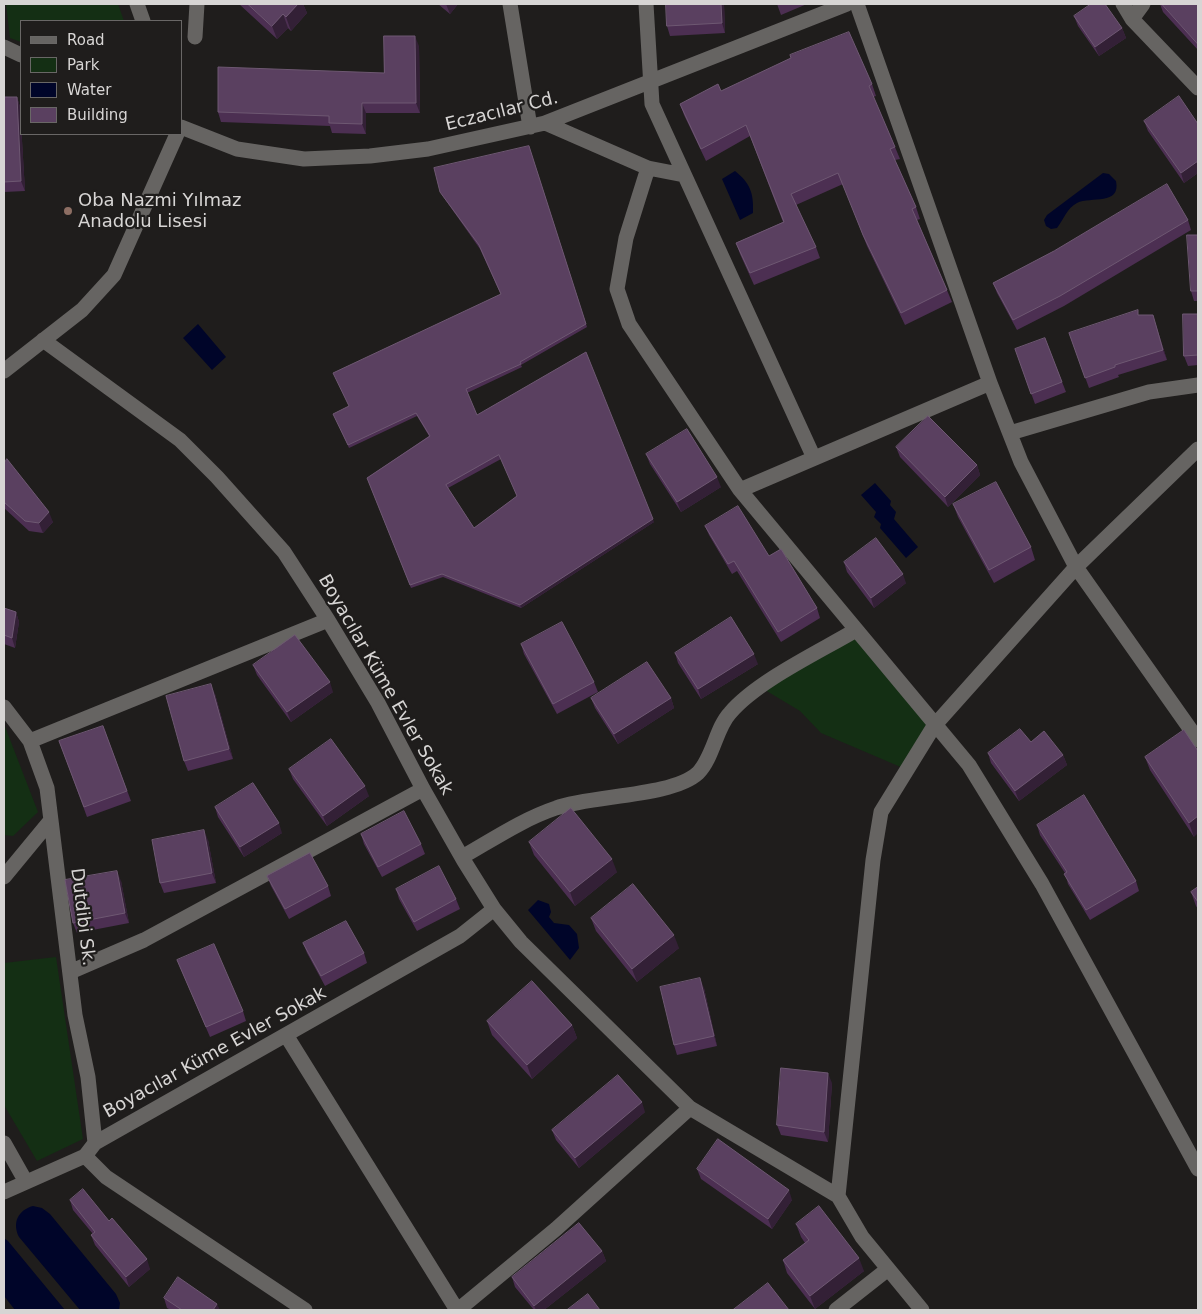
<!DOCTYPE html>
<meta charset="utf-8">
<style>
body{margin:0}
#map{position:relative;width:1202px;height:1314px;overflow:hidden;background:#1f1d1c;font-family:"DejaVu Sans",sans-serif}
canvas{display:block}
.frame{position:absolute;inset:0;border:5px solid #d7d5d4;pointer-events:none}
.legend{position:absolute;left:20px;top:20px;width:162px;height:115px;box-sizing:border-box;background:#1f1d1c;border:1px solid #696766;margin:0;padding:6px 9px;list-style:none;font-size:15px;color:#d7d5d4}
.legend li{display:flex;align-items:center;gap:10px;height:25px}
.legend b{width:25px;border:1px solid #696766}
</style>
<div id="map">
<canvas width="1202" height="1314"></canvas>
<div class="frame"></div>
<ul class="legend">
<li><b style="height:6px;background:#666462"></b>Road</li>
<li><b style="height:14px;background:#142f14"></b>Park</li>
<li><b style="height:14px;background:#000529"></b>Water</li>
<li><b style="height:14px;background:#5a4060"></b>Building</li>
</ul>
</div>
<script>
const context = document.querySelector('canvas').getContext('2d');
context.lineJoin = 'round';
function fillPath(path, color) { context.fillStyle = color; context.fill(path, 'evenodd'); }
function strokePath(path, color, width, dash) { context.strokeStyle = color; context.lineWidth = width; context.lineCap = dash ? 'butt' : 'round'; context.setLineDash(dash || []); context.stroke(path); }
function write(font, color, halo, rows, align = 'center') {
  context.font = font + ' "DejaVu Sans",sans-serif'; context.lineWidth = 4.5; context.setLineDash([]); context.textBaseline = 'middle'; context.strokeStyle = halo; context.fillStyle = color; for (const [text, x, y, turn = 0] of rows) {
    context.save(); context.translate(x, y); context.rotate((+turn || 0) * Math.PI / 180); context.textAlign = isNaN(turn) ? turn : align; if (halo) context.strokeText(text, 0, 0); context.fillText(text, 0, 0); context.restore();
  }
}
fillPath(new Path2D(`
 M6,4H118L124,21H21V42L10,38Z
 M855,636L929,726L903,768L821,733L800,711L765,690Z
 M4,724L38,812L13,836L4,835Z
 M56,957L83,1139L37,1161L4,1105V963Z`), '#142f14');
fillPath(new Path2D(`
 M735,171C750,183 754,193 753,213L740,220L722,179Z
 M1103,173L1109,174L1116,181C1121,206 1091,196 1077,203C1067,208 1064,219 1057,228L1051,229L1046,226L1044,220L1047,215Z
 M198,324L226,357L212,370L183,338Z
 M875,483L891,501L890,505L896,512L894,519L918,547L906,558L880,528L881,524L874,517L876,512L861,495Z
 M538,900L549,904L551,912L549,917L554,923L569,925L577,934L579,948L570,960L528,910Z
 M33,1206L42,1208L50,1214L116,1294L120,1303L119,1310H80L19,1237C12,1223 18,1210 33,1206Z
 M4,1238L8,1241L65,1310H15L4,1296Z`), '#000529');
strokePath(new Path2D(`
 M137,4L143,21
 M510,4L530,127
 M646,4L652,104L814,458
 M857,4L990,383L1021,462L1076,567L1198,740
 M1123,4L1132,19L1198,88
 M1132,19L1143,4
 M195,37L197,4
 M4,47L21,55
 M545,123L648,168L684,175
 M181,127L237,149L304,159L370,156L428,149L545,123L847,4
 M648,168L626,238L617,289L629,324L740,490L969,765L1042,884L1198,1169
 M43,340L180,440L217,477L284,552L328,620L378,703L423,789L464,861L494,909L521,942L690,1108L838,1196
 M4,371L82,310L114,275L177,134
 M1010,433L1149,392L1198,385
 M740,490L990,383
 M4,707L30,741L47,788L75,1015L88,1077L95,1143
 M30,741L328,620
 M462,857C492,840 523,819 556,808C591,795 672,797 698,773C713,758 716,728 730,713C757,681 819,652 856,630
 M4,877L51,820
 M70,972L144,940L423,789
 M286,1035L457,1310
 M4,1143L26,1182
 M85,1156L106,1177L305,1310
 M4,1192L85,1156L95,1143L460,936L494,909
 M458,1310L556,1229L690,1108
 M836,1310L888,1269
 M922,1310L862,1237L838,1196L873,860L881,812L934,726L1076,567L1198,449`), '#666462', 15);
fillPath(new Path2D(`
 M239,4H303L307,13L291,31L288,28L277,39Z
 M438,4H458L450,14Z
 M666,4H724L725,33L670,36L667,26Z
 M777,4H807L781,15Z
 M1160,4H1198V50L1163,12Z
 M1074,16L1122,28L1126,38L1099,56L1078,26Z
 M419,46L420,113H366V134L332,133L330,126L221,122L218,112L384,73Z
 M872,84L876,96L873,97L895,147L900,159L895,160L916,207L920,219L917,220L952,302L905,325L867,246L843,184L796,205L816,247L820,258L754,285L740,254L736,243L783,222L750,136L706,161L684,115L680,104L721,91Z
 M4,97H17L20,107L25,191L4,192Z
 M1144,121L1198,124V173L1184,183L1148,131Z
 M529,146L587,327L521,365L522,367L467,393L477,415L654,522L521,608L443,577L411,588L367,478L429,436L417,416L349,448L335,417L501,295L480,249L442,195L434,168ZM501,459L517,496L474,528L448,488Z
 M1188,220L1191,230L1064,306L1017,330L997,293L993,283Z
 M1198,235V301H1194L1191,291Z
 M1198,314V365L1188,366L1184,356Z
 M1139,315L1156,325L1167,360L1118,375L1119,377L1089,388L1069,333Z
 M1045,338L1066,392L1035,404L1015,349Z
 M896,447L977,465L980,475L948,507L900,457Z
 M646,454L721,487L681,512L650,464Z
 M4,464L53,522L43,533L29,531L4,508Z
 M953,504L1031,547L1035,560L994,583L958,517Z
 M705,526L769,556L817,608L820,618L781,642L737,571L732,574L709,535Z
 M844,562L906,583L874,608L847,572Z
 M4,608L16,612L19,622L15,648L4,644Z
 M521,644L594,682L598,692L557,714L524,654Z
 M675,653L758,664L701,699L678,663Z
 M253,665L333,692L291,722L257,675Z
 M215,694L233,759L188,771L184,761Z
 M591,698H671L674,708L618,744L595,708Z
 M103,726L131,801L87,817L59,741Z
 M1184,730L1194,837L1150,770L1145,757Z
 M1031,742L1063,755L1067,765L1019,801L991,763L988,753Z
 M289,769L369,796L327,826L293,779Z
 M215,807L282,833L244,857L218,817Z
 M1037,825L1136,881L1139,891L1090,920L1068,884L1065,873L1040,835Z
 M361,834L421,844L425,854L382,877L364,844Z
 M208,840L216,883L164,893L160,883Z
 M529,842L617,872L575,906L534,855Z
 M267,876L328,886L331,896L289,919L271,886Z
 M121,881L129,923L77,933L73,923Z
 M1198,887V909L1196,906L1191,892Z
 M396,889L456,899L460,909L417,931L399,899Z
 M591,918L679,948L637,982L596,931Z
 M303,943L364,953L367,963L325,986L307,953Z
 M177,960L243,1011L246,1021L210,1037Z
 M704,988L717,1046L677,1055L674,1045Z
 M487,1021L572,1025L577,1038L532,1079L492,1035Z
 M832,1083L828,1142L781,1135L777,1125Z
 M645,1112L579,1168L556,1140L552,1130Z
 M697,1169L792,1200L772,1229L701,1179Z
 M70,1200L109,1221L150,1269L129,1287L95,1245L91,1235L93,1234L73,1210Z
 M796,1224L864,1271L815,1309L787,1273L783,1260L805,1243L801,1237Z
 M602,1251L606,1261L544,1310H534L515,1287L512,1277Z
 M164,1298L220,1310H171L167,1308Z`), '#4c2f52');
fillPath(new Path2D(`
 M298,4H303L307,13L291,31L286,17Z
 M446,4H458L450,14Z
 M721,4H724L725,33L722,23Z
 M283,14L288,28L277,39L272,26Z
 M1122,28L1126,38L1099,56L1095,47Z
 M415,36L419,46L420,113L416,103Z
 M17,97L20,107L25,191L21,181Z
 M362,103L366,113V134L362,124Z
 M1198,161V173L1184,183L1181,173Z
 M1153,315L1156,325L1167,360L1163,350Z
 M977,465L980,475L948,507L945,497Z
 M717,477L721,487L681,512L677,502Z
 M49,512L53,522L43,533L39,523Z
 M653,519L654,522L521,608L520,605Z
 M903,574L906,583L874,608L871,598Z
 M16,612L19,622L15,648L12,638Z
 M754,654L758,664L701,699L698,689Z
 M330,682L333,692L291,722L287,712Z
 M211,684L215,694L233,759L229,749Z
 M671,698L674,708L618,744L614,734Z
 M1063,755L1067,765L1019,801L1015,791Z
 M365,786L369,796L327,826L323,816Z
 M1198,816V833L1194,837L1189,823Z
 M279,823L282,833L244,857L240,847Z
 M204,830L208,840L216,883L212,873Z
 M612,859L617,872L575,906L570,892Z
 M117,871L121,881L129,923L125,913Z
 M674,935L679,948L637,982L632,969Z
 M700,978L704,988L717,1046L714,1036Z
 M572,1025L577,1038L532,1079L527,1065Z
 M828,1073L832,1083L828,1142L824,1132Z
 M642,1102L645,1112L579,1168L575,1158Z
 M789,1190L792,1200L772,1229L768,1219Z
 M602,1251L606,1261L544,1310H536L534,1306Z
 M859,1258L864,1271L815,1309L810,1296Z
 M147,1259L150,1269L129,1287L126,1277Z
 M217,1304L220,1310H213Z`), '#332036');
const building = new Path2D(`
 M248,4H298L286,17L283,14L272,26Z
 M666,4H721L722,23L667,26Z
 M1091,4H1105L1122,28L1095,47L1074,16Z
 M1162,4H1198V44Z
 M849,32L872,84L869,86L895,147L890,149L916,207L912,209L947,290L901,313L863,235L838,173L791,194L816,247L750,273L736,243L784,222L746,125L701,149L680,104L718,84L721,91L791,58L790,55Z
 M384,36H415L416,103H362V124L329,123V116L218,112V67L384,73Z
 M1179,96L1198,124V161L1181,173L1144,121Z
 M4,97H17L21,181L4,182Z
 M529,146L586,324L520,362L521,364L466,389L477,415L586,352L653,519L520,605L442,574L410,585L367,478L430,436L416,413L348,445L333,414L349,406L333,373L501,294L479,245L440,192L434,168ZM499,455L517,496L474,528L446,485Z
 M1167,184L1188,220L1060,296L1013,320L993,283L1054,251Z
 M1187,235H1198V291H1191Z
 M1138,310V315H1153L1163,350L1115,365V367L1085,378L1069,333Z
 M1183,314H1198V355L1184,356Z
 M1045,338L1062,382L1031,394L1015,349Z
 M928,416L977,465L945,497L896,447Z
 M687,429L717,477L677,502L646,454Z
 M7,459L49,512L39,523L25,521L4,502V464Z
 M996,482L1031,547L989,570L953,504Z
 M738,506L769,556L781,549L817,608L778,632L734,561L728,564L705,526Z
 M876,538L903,574L871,598L844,562Z
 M4,608L16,612L12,638L4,635Z
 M731,617L754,654L698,689L675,653Z
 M562,622L594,682L553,704L521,644Z
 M295,635L330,682L287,712L253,665Z
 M647,662L671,698L614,734L591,698Z
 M211,684L229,749L184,761L166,696Z
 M103,726L127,791L84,807L59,741Z
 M1020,729L1031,742L1044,731L1063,755L1015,791L988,753Z
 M1184,730L1198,751V816L1189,823L1145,757Z
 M331,739L365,786L323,816L289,769Z
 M253,783L279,823L240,847L215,807Z
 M1084,795L1136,881L1086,910L1064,874L1067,872L1037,825Z
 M571,808L612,859L570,892L529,842Z
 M404,811L421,844L378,867L361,834Z
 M204,830L212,873L160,883L152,840Z
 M310,853L328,886L285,909L267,876Z
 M439,866L456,899L414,922L396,889Z
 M117,871L125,913L73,923L65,880Z
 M633,884L674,935L632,969L591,918Z
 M1198,887V902L1191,892Z
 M346,921L364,953L321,976L303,943Z
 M214,944L243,1011L206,1027L177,960Z
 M700,978L714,1036L674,1045L660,987Z
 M532,981L572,1025L527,1065L487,1021Z
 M781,1068L828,1073L824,1132L777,1125Z
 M618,1075L642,1102L575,1158L552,1130Z
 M718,1139L789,1190L768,1219L697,1169Z
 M83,1189L109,1221L112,1218L147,1259L126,1277L91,1235L95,1232L70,1200Z
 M819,1206L859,1258L810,1296L783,1260L809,1240L796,1224Z
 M579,1223L602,1251L534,1306L512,1277Z
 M178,1277L217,1304L213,1310H182L164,1298Z
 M768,1283L789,1310H733Z
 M588,1294L600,1310H567Z`);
fillPath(building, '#5a4060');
strokePath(building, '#6e5872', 1);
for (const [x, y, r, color] of [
 [68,211,5,"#8d6e63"]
]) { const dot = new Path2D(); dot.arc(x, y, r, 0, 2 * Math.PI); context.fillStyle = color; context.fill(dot); strokePath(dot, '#1f1d1c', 2); }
write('18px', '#d7d5d4', '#1f1d1c', [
 ["Eczacılar Cd.",502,112,-14],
 ["Boyacılar Küme Evler Sokak",385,685,60],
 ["Dutdibi Sk.",82,917,83],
 ["Boyacılar Küme Evler Sokak",215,1053,-29]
]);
write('18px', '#d7d5d4', '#1f1d1c', [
 ["Oba Nazmi Yılmaz",78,201],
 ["Anadolu Lisesi",78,222]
], 'left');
</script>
